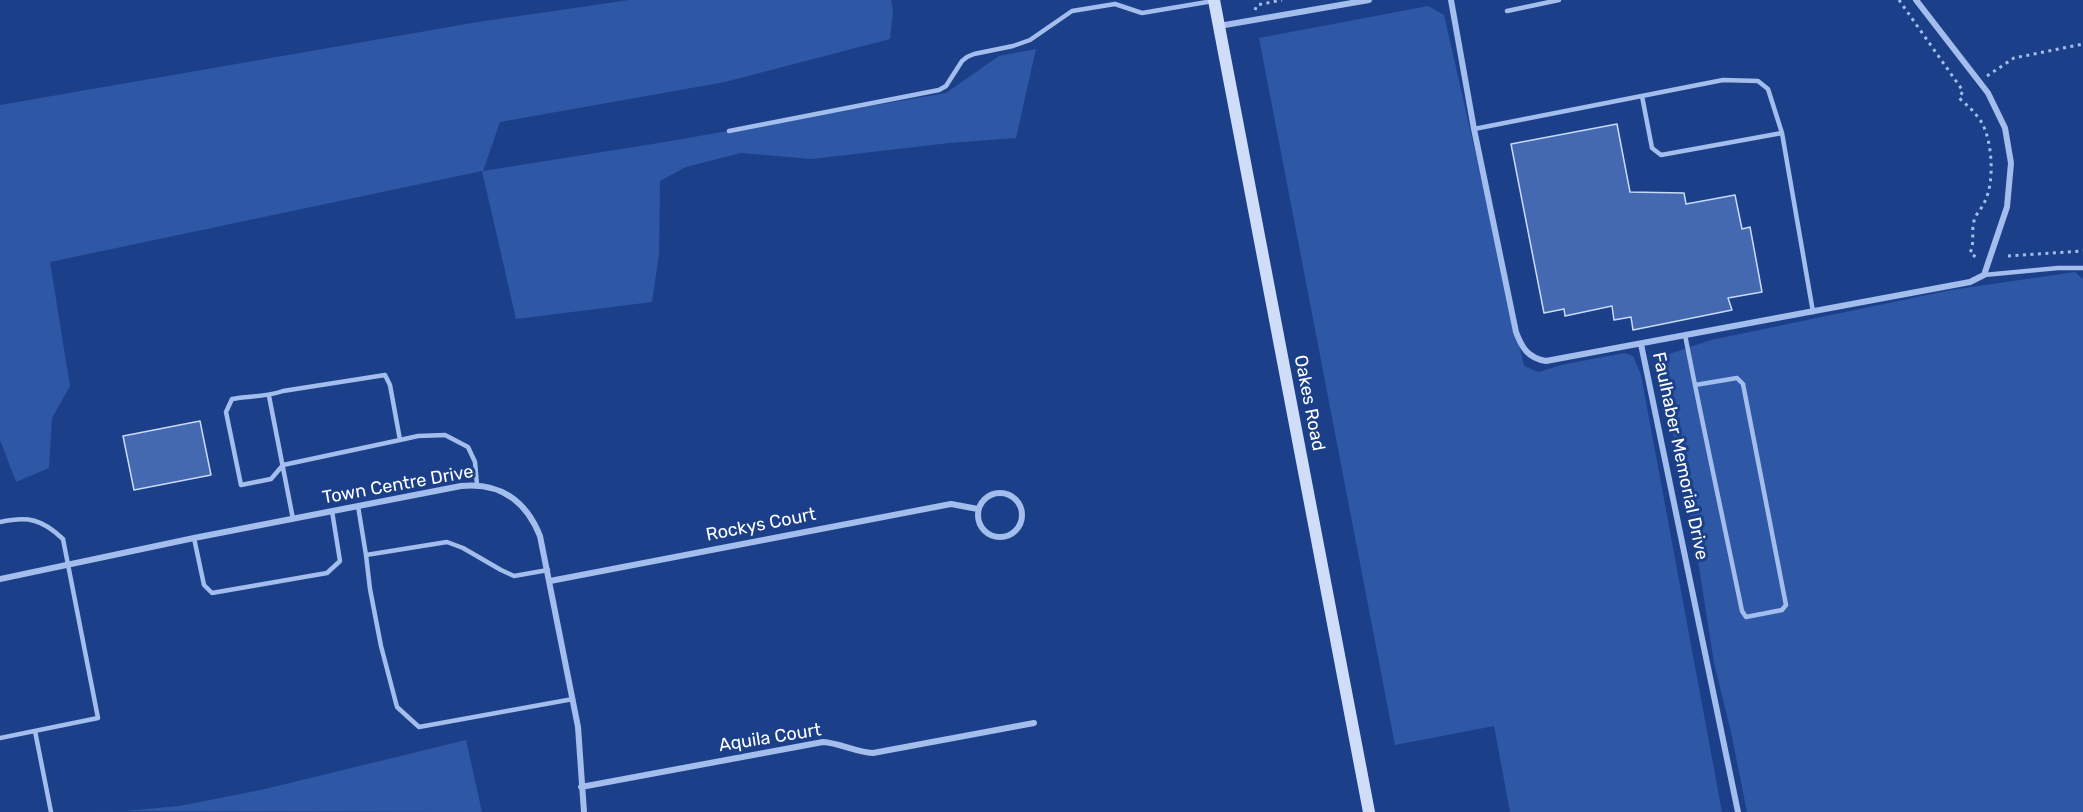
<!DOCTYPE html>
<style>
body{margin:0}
canvas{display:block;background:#1b3f88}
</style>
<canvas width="2083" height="812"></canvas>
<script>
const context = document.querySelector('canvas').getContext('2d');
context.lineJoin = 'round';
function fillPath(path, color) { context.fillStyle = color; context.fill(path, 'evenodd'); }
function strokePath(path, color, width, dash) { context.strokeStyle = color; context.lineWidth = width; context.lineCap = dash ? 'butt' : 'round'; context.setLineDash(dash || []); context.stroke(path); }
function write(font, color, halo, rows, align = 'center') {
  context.font = font + ' Rubik,sans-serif'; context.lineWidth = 6; context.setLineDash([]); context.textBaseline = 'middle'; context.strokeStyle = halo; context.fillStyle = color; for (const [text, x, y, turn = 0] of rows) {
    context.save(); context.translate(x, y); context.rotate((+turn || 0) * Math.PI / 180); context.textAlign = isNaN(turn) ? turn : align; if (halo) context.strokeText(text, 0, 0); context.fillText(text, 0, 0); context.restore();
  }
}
fillPath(new Path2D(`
 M629,0H891L893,11L890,39L725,82L500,122L483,171L665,142L946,93L999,56L1036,49L1016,138L949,143L812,159L741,153L686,167L660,181L659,254L652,302L516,319L482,171L50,262L70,386L52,418L49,468L16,482L0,440V105L478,22Z
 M1428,6L1444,15L1524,366L1539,372L1561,365L1624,353L1633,356L1641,375L1722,812H1510L1494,726L1395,745L1259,38Z
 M2075,272L2083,279V812H1747L1731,732L1714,663L1693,529L1658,363L1663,356L1711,340L1951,290Z
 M466,740L482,812L82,811H125L179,806L261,790Z`), '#2e57a6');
const building = new Path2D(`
 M1617,124L1630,192L1684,193L1686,204L1735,195L1742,229L1750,227L1762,292L1728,298L1732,310L1633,330L1631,317L1614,320L1612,306L1565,316L1564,309L1544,313L1511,144Z
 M200,421L211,475L134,490L123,436Z`);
fillPath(building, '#4469b1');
strokePath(building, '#c9daf9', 1.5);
strokePath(new Path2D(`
 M1899,0L1963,91L1959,98C1968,106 1976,113 1982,123C1992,141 1995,181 1985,201C1982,209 1976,213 1974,221C1971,232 1975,243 1970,253L1979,259
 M1255,10L1257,5L1282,0
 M1987,76L2014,58L2083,44
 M2008,256L2083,251`), '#a3bdec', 3, [3, 4.5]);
strokePath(new Path2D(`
 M1507,11L1559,0
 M1642,96L1652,148L1661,155L1782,133
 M1474,129L1723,80L1758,81L1768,89L1782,133L1813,312
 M729,131L939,90L946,86L962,61L967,57L974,54L1013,46L1030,40L1072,11L1115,4L1142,13L1213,1
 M1984,275L2058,268H2083
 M1685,335C1703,427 1723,519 1742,611L1746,617L1782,610L1786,605L1743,384L1737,378L1695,385
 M269,396L293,519
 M400,440L283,465L271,479L241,485L226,412L232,399C250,396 267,397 283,391L385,375L390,385L400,440L418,436L445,435L468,447L475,462L477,485
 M358,506L366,555L447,542L463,548L501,570L514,576L548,570
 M0,522C28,516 42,519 63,539L98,718L0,738
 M194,538L204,585L212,593L327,573L340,561L332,511
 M366,555L370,589L381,646L397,707L419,727L573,699
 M35,731L51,812`), '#a3bdec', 4.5);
strokePath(new Path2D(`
 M1451,0L1474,129L1516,332C1522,348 1528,358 1546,361L1970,282L1984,275L2007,207L2011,163L2005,128L1988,93L1916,0
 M1219,26L1369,0
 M1641,344L1738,812
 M978 515a22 22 0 1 1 44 0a22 22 0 1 1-44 0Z
 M0,579L194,538L461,486C500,482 526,501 540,536L578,727L584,812
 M550,581L951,504L978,509
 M581,787L823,742C840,743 855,752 873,753L1034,723`), '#a3bdec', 6);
strokePath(new Path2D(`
 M1214,0L1369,812`), '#d0ddf9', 12);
write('18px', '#fff', '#1b3f88', [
 ["Oakes Road",1309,403,79],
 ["Faulhaber Memorial Drive",1680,456,78],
 ["Town Centre Drive",398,485,-10],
 ["Rockys Court",761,525,-11],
 ["Aquila Court",770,738,-9]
]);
</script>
